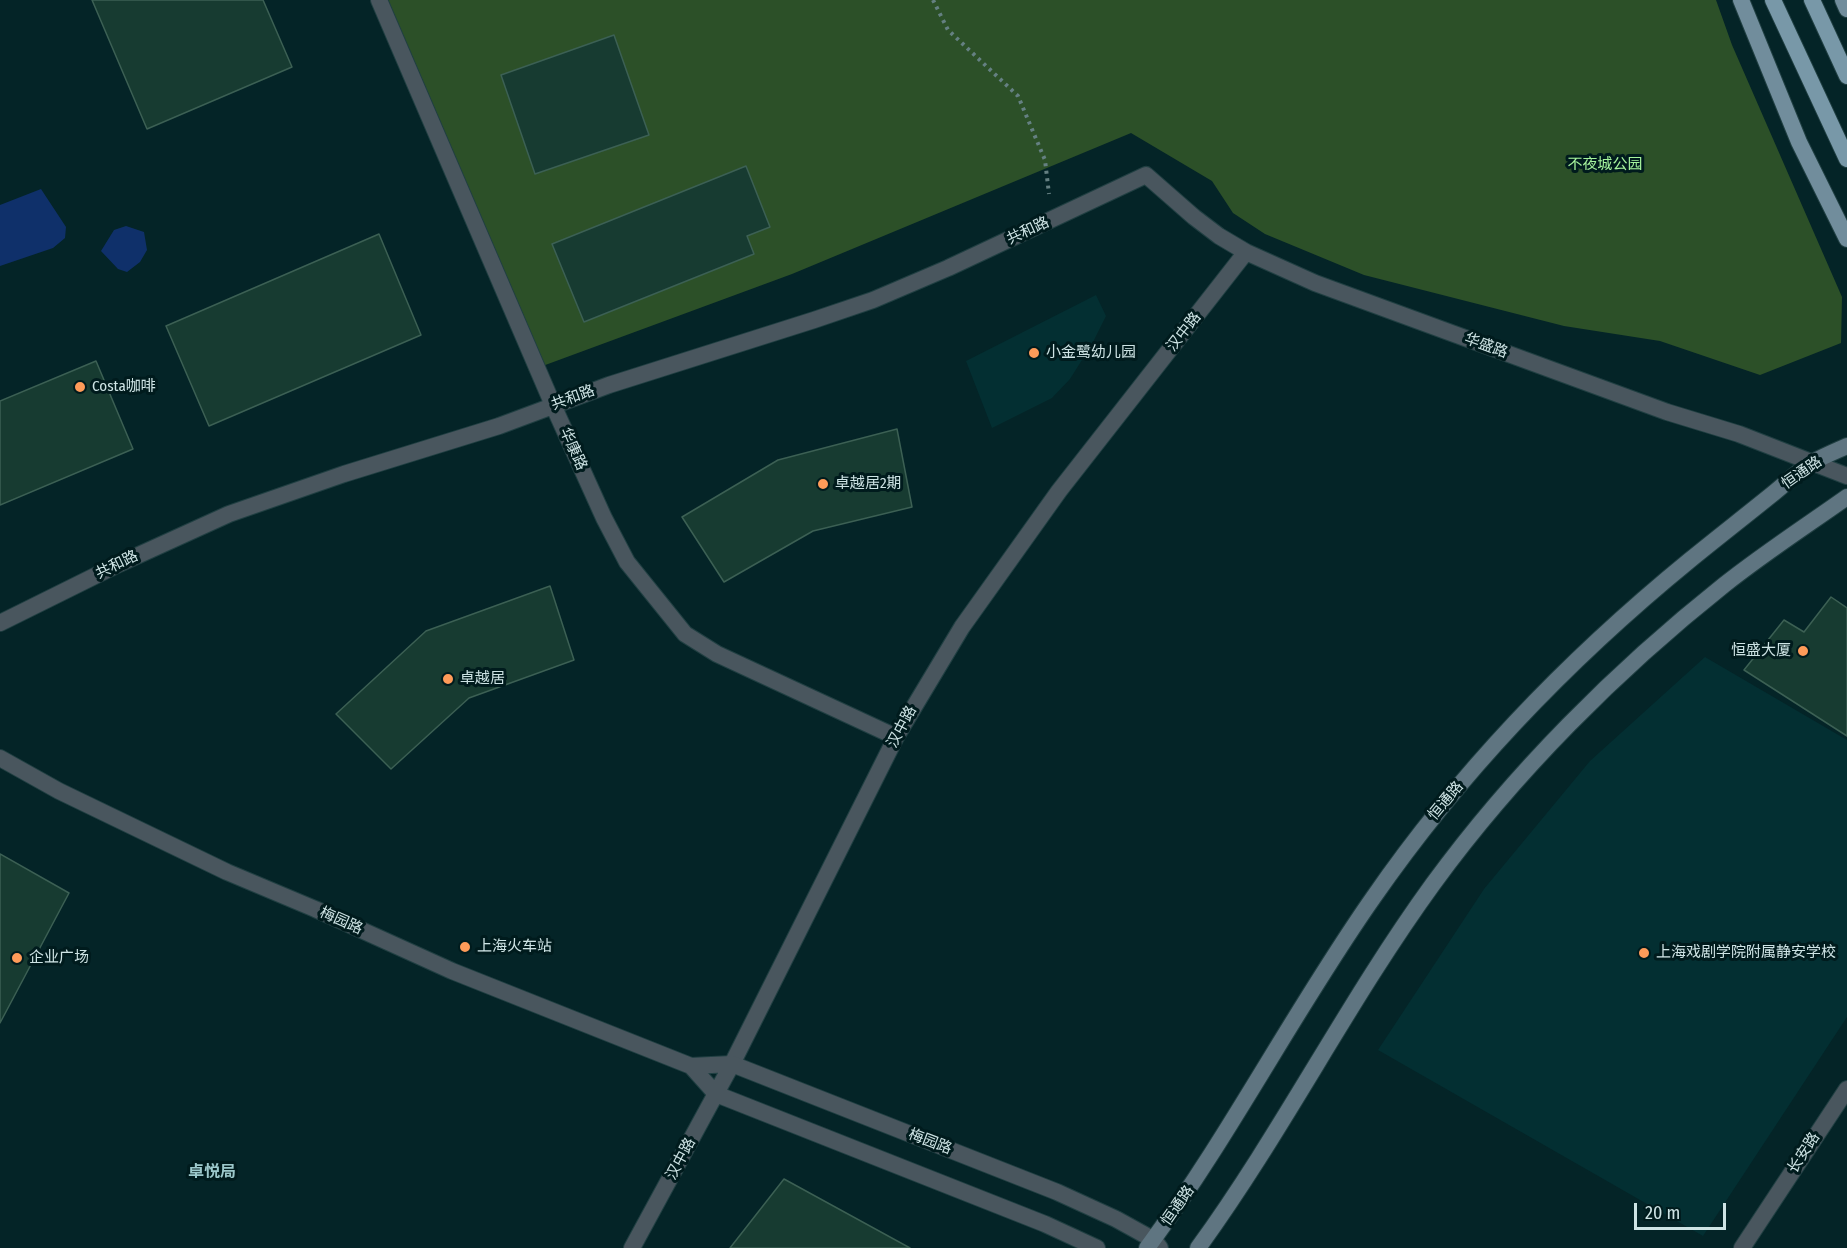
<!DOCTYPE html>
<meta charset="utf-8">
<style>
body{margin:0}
#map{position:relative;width:1847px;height:1248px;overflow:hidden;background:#042427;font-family:"Fira Sans Condensed",sans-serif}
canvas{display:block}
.scale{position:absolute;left:1634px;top:1203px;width:92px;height:27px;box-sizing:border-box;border:3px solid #cee4e5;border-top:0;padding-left:8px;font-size:18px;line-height:21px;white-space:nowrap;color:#cee4e5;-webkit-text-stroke:4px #001b1d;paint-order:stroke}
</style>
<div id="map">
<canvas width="1847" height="1248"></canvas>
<div class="scale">20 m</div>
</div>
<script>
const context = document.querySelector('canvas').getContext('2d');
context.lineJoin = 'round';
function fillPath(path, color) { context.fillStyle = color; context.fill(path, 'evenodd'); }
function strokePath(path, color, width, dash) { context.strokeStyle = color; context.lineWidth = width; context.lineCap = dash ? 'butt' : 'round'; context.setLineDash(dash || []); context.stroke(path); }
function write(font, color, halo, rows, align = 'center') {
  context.font = font + ' "Fira Sans Condensed","Noto Sans SC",sans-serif'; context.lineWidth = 6; context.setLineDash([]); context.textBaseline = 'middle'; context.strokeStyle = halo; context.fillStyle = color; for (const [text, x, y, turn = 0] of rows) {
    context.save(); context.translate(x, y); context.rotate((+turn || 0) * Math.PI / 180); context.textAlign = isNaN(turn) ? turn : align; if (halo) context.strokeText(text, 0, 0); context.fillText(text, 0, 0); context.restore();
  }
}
fillPath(new Path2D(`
 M1096,295L1106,316L1092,344L1070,379L1052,398L992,428L966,361Z
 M1705,657L1847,740V1017L1703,1236L1378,1050L1484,889L1590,761Z`), '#032f32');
fillPath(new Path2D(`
 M382,0H1716L1732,45L1842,297L1841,343L1760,375L1660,341L1564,326L1364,275L1265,234L1233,213L1212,181L1131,133L792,274L529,371Z`), '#2c5028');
fillPath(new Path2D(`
 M41,189L66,227L65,238L53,248L0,266V205Z
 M126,226L144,232L147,250L140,262L127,272L118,269L101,251L114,230Z`), '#0f306a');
const building = new Path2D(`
 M92,0H263L292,67L147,129Z
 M614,35L649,135L535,174L501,75Z
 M746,166L770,227L747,236L754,254L584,322L552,244Z
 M379,234L421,335L209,426L166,326Z
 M96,361L133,449L0,505V401Z
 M897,429L912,507L813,531L724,582L682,517L778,460Z
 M550,586L574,660L469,698L391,769L336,714L426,631Z
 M1831,597L1847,608V736L1744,670L1784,620L1804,632Z
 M0,854L69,893L0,1023Z
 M784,1179L910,1248H730Z`);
fillPath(building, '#173b31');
strokePath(building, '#3c6054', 1.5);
const minor = new Path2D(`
 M379,0L553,405L604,518L627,562L685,634L717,654L896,737
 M0,623L119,564L229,514L344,474L499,426L609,385L814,320L873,300L948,268L1146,175L1194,217L1219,236L1246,252L1315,283L1667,412L1739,434L1847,476
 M732,1064L896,737L962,627L1059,491L1246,252
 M1742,1248L1847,1089`);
const tertiary = new Path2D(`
 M0,758L59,791L227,872L315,909L452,971L691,1066L732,1064L1057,1192L1116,1219L1154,1240L1160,1248
 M691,1066L716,1094L1045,1224L1097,1248
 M632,1248L732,1064`);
const secondary = new Path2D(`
 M1147,1248C1230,1136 1293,1012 1373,898C1461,771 1570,658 1690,560C1717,538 1744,517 1770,496C1784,485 1798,471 1813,462C1824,456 1836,451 1847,446
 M1198,1248C1283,1131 1348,1001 1433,884C1514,773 1617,670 1724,585C1763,554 1806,526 1847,497`);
const primary = new Path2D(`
 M1741,0L1799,142L1847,239
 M1843,0L1847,9`);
const trunk = new Path2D(`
 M1773,0L1847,159
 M1812,0L1847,76`);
strokePath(minor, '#203f42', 18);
strokePath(tertiary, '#203f42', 18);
strokePath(secondary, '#203f42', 18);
strokePath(primary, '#203f42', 18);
strokePath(trunk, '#203f42', 18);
strokePath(new Path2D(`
 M933,0L948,30L1018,96L1045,160L1049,194`), '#658082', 4, [3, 4.5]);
strokePath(minor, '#49565e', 16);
strokePath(tertiary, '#49565e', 16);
strokePath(secondary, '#5f7581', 16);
strokePath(primary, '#718d9c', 16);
strokePath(trunk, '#7898a8', 16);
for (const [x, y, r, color] of [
 [1034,353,6,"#fe9b59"],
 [80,387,6,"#fe9b59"],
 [823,484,6,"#fe9b59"],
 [1803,651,6,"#fe9b59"],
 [448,679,6,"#fe9b59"],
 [465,947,6,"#fe9b59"],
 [1644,953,6,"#fe9b59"],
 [17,958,6,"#fe9b59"]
]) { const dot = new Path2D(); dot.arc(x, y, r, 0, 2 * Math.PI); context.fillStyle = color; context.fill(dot); strokePath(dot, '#001b1d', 2); }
write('15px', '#a6f49d', '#001b1d', [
 ["不夜城公园",1605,165]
]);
write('15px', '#cee4e5', '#001b1d', [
 ["共和路",1028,231,-25],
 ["汉中路",1184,332,-52],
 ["华盛路",1486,346,20],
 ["共和路",573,398,-20],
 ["华康路",573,449,66],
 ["恒通路",1802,473,-35],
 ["共和路",117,565,-26],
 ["汉中路",902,727,-62],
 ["恒通路",1446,801,-50],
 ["梅园路",341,921,24],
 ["梅园路",930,1142,21],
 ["长安路",1804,1153,-57],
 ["汉中路",681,1159,-62],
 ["恒通路",1178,1206,-55]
]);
write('15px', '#cee4e5', '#001b1d', [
 ["小金鹭幼儿园",1046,353],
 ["Costa咖啡",92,387],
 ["卓越居2期",835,484],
 ["恒盛大厦",1791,651,"right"],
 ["卓越居",460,679],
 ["上海火车站",477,947],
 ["上海戏剧学院附属静安学校",1656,953],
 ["企业广场",29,958]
], 'left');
write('bold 16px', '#9cc8cb', '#001b1d', [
 ["卓悦局",212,1173]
]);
</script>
